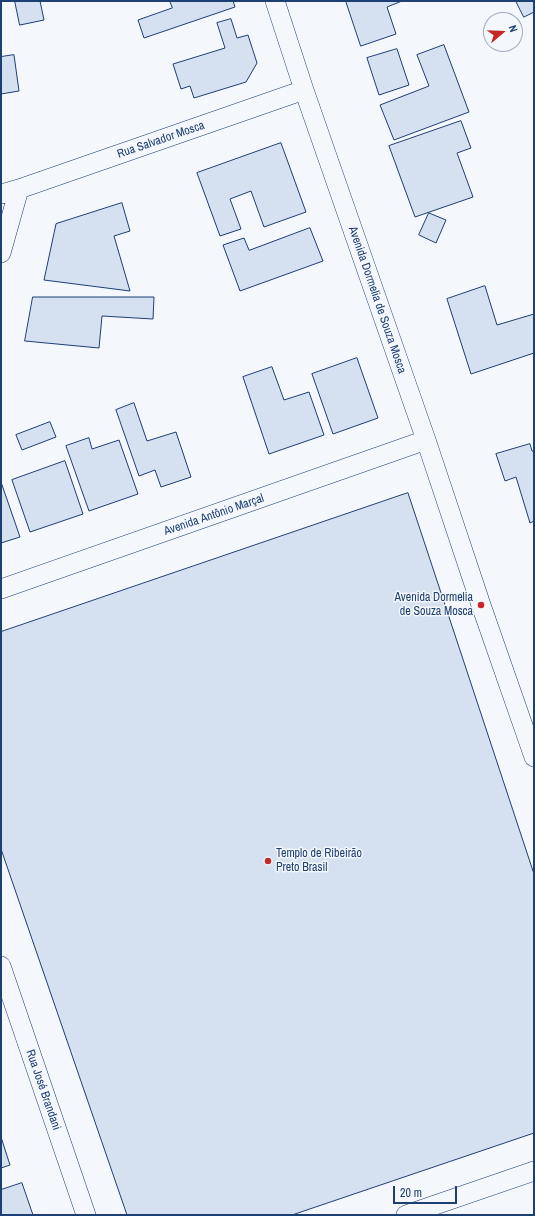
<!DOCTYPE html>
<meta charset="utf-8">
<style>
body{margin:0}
#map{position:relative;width:535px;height:1216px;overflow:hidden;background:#f4f7fb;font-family:"Archivo Narrow",sans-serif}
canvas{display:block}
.frame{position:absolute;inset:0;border:2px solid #1d3f73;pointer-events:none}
.north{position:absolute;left:483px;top:12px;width:40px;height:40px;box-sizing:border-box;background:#f4f7fb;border:1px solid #9eadc5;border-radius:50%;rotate:71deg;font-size:11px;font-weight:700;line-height:16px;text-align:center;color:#1d3f73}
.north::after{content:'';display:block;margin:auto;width:14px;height:18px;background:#c62828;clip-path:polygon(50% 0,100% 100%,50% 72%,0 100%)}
.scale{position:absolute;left:393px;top:1186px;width:64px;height:18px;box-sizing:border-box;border:2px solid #1d3f73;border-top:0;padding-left:5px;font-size:12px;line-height:14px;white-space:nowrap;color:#1d3f73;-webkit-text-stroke:3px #f4f7fb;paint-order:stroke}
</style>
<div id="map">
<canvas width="535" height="1216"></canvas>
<div class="frame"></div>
<div class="north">N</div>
<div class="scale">20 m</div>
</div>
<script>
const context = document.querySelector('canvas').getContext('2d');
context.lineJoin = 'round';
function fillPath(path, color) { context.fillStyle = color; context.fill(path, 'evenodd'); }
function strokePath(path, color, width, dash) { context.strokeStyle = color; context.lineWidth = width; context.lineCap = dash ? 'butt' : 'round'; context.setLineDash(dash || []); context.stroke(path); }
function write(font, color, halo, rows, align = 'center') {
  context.font = font + ' "Archivo Narrow",sans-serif'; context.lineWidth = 3; context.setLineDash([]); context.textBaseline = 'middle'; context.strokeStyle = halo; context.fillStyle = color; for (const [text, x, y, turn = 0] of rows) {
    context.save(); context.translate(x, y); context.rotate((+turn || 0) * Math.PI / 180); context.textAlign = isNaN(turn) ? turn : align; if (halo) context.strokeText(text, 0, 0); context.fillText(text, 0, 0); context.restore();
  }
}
const building = new Path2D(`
 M15,1H40L44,20L20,25Z
 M170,1H233L235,7L144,38L138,20L172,8Z
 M346,1H402L387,7L396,34L361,46Z
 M516,1H534V12L524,17Z
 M231,19L237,38L248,35L257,63L246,82L194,98L190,86L181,89L173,64L225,48L217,23Z
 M444,45L469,112L394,140L380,105L429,86L417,55Z
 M397,49L409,85L379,95L367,58Z
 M14,55L19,91L1,94V57Z
 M461,121L471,148L457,153L473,197L415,217L389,146Z
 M281,143L306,212L264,227L251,191L230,199L241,229L220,236L197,173Z
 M122,203L130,231L114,236L130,291L44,280L56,224Z
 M429,213L446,220L436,243L419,235Z
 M310,228L323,261L240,291L223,245L244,238L249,250Z
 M485,286L497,325L534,314V353L471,374L447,299Z
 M33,297H154L153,319L102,316L99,348L25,341Z
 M357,358L378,418L333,434L312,374Z
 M272,367L284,400L309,392L324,435L269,454L243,377Z
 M134,403L147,441L176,432L191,477L161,487L155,470L139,476L116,410Z
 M50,422L56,437L22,450L16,435Z
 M89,438L92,449L119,440L138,494L89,511L66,446Z
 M530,444L532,451H534V521L530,523L516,477L505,481L496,454Z
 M65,461L83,514L30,532L12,480Z
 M1,482L20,537L1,543Z
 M408,493L534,874V1133L292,1215H127L1,849V632Z
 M1,1137L10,1165L1,1168Z
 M22,1183L33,1215H1V1190Z`);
fillPath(building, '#d5e0f0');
strokePath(building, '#1d3f73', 1);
const minor = new Path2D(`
 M275,1L304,90L426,440L481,605L534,757
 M1,194L19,189L304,90
 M1,253L19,189
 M1,589L426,440
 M1,966L86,1215
 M406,1215L534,1171`);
strokePath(minor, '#1d3f73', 20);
strokePath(minor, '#f4f7fb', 19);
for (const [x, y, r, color] of [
 [481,605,4,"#c62828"],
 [268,861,4,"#c62828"]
]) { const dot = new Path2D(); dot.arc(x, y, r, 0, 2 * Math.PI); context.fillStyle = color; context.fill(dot); strokePath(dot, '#f4f7fb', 1.5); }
write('12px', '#1d3f73', '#f4f7fb', [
 ["Rua Salvador Mosca",161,140,-19],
 ["Avenida Dormelia de Souza Mosca",377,300,71],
 ["Avenida Antônio Marçal",214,515,-19],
 ["Rua José Brandani",43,1090,71]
]);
write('12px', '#1d3f73', '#f4f7fb', [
 ["Avenida Dormelia",473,598],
 ["de Souza Mosca",473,612],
 ["Templo de Ribeirão",276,854,"left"],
 ["Preto Brasil",276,868,"left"]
], 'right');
</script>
